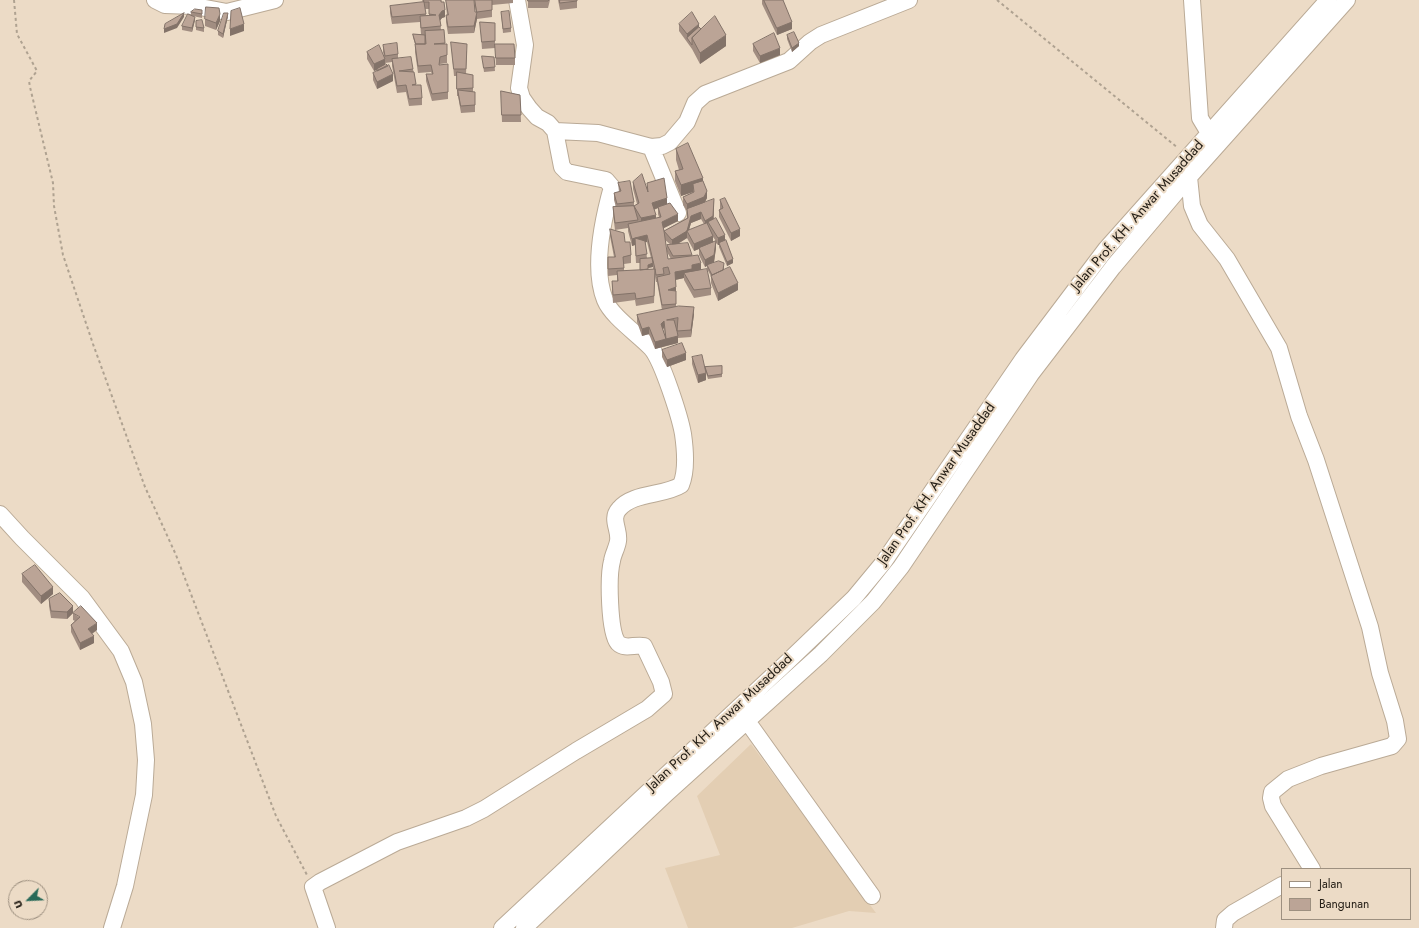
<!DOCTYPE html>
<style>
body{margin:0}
#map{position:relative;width:1419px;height:928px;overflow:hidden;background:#ecdbc6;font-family:Jost,sans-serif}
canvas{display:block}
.legend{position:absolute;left:1281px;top:868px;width:130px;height:52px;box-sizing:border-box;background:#ecdbc6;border:1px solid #9d9080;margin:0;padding:5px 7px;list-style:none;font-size:12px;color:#262018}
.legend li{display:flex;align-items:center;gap:8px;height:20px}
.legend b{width:20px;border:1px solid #9d9080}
.north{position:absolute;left:8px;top:880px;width:40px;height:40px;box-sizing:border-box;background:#ecdbc6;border:1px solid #9d9080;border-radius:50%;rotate:246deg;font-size:11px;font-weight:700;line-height:16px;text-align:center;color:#262018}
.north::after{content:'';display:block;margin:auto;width:14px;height:18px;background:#286958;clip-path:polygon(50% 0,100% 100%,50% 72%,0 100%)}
</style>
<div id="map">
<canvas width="1419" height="928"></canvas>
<ul class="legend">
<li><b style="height:5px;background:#fff"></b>Jalan</li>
<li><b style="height:11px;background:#bba496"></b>Bangunan</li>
</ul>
<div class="north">U</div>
</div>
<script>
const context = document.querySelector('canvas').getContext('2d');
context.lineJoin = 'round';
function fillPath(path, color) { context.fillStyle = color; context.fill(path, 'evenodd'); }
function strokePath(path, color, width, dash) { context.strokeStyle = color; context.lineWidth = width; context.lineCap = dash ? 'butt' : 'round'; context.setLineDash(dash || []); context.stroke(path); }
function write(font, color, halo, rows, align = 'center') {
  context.font = font + ' Jost,sans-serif'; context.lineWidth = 4; context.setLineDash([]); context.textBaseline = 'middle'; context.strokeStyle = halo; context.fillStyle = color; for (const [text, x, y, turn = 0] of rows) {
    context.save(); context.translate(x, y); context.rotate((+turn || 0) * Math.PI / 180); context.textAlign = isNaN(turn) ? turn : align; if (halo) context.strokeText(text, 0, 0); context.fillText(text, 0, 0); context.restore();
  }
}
fillPath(new Path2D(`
 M751,744L876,913L849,911L792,928H688L665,868L720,855L697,796Z`), '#e3ceb3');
const minor = new Path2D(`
 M155,0L165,5L194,6L227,12L275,0
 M517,0L525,45L519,88L522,98L529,108L537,117L548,123L555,131
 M1192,0L1200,118L1209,133
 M651,147L678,213
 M1185,173L1189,177L1192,206L1200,225L1227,259L1279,348L1299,416L1316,460L1370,627L1380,673L1395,721L1398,739L1392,746L1321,766L1288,779L1272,792L1271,798L1273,806L1312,869
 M0,514L22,538L82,598L121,651L134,682L143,724L146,760L144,795L125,886L112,928
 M747,721L872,896
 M327,928L313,887L320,882L397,842L466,818L484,809L576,751L647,709L664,694L661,682L644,646C635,644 625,650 618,643C609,632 608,576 612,561C613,554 617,548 618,541C620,530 610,519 619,509C633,492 664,496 681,485C687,471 685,448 683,434C680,417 662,360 651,348C638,334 612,317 605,300C592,268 603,219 612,187L606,180L567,172L562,167L555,131L598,133L651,147L662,146L670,142L687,122L695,103L705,94L789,61L810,42L821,35L909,0
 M502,928L782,667L854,598L883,563L1023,359L1106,249L1328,0
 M524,928L666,794L821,654L873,602L901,567L1031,374L1113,267L1189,177L1347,0
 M1224,928L1225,920L1233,913L1282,885`);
strokePath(minor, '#baaa96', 18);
strokePath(new Path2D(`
 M14,0L17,34L37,71L29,81L30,87L53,183L54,206L63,255L93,344L145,487L176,555L276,816L307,875
 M997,0L1178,148`), '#afa291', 2, [3, 3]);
strokePath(minor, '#fff', 16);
fillPath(new Path2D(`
 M422,0H441L445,17L442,18L440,20L441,30H444L445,44H447V63L440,64L439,65L448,64V99L432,101L426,81V74H432L431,72L418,73L415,52V44L413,37V34H421L420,22L392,24L390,13V6L423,2ZM425,9H429V15H426Z
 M446,0L475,12H476L475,7V0H513V3L492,5V17L477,19L474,33L448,34L446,22V15H447L446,6Z
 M528,0H550L548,8H528Z
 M558,0H577V8L560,10Z
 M762,0H783L792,29L777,35L762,4Z
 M191,12L202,13V18L193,16L195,20L192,32L182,30V26L191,15Z
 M501,12L511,28V32L503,33Z
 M228,16L223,38L218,35V31Z
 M205,19L220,21L216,30L205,26Z
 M196,21L204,28V32L196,30Z
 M480,22L495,23V48L482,49Z
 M679,24L699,27L701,29L726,46L700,64L692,49L679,31Z
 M787,35L799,46L792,52L787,39Z
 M451,42L467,51L466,74L473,75V92H475V112L461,113L458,96H457V76H454Z
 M495,44L515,58V65H496Z
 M753,44L780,55L760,63L753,51Z
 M383,45L398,54V58L413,69L416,85L422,98V105L409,106L406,92L397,93L392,66V62L385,63V61V64L393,81L377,89L373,80V73L377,71V70L374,71L367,59V52L384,56L383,52Z
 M482,56L494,57L495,71L484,72Z
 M501,91L520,95L521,122H502Z
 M676,149L703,181L707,198L704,203L714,206V219L725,241L733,263L727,266L719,247V245H718L716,243V248L714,262L709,265L724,267V270L738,290L718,301L711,283V276L707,269V266L705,267L699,255V249L694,251L687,238L678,244L692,255V256L701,270L698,271L711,288V295L694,298L684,280V278L675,280L676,291V307L694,314L691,337L678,338V343L655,349L649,334L642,336L637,322V315L662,310L657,282H656L655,276L654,303L636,306L635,300L613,303L612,288V281H617V275L608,276V257H614L610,236V229L625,242L631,255V263L624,264V271L640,270V263H636L635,245L632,246L628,231V228L615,230L613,214V207H616L614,200V193L619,192L618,183L634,202V206L637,204L633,189V182L647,187V183L667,204L678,221L664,228V231L687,218V211L683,205V197L693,192L681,196L675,181V171L679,170L676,160ZM658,208V214L659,217L656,218L654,210ZM701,219L704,224L689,230L691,223ZM713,237L716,241L713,242ZM665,240L670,244L667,245V252L671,259H668ZM645,242H647L651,258H647ZM653,267V269H648V268ZM664,328L665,337L663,329Z
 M720,200L740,236L731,241L719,217V210L720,209Z
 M662,350L686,360L667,367L662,357Z
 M692,357L706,380L698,383L692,364Z
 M722,366V377L708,379L705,370V367Z
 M22,574L53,594L41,604L22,582Z
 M49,599L73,613L67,619L51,618L49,606Z
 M73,613L97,630L92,634L94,643L80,650L71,632V625L75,621L73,620Z`), '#a18d81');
fillPath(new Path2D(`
 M445,10V17L442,18L439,22V15L442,11Z
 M477,12V19L474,33V26Z
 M184,13V17L177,28L164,33V29Z
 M228,13V16L223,38V34Z
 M220,14V21L216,30V23Z
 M195,17V20L192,32V28Z
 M792,22V29L777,35V28Z
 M244,24V31L230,36V29Z
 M699,24V31L687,38V34Z
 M726,35V46L700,64V53Z
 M799,43V46L792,52V48Z
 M780,48V55L760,63V56Z
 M385,59V66L374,71V64Z
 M393,74V81L377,89V82Z
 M703,178V188L693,184V192L681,196V185Z
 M707,191V198L704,204L687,209V211V204Z
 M667,198V205L658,207V208L652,210V203Z
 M714,199L713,223L708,222V226L705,228V221Z
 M701,212V219L691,223L688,233L687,231V238L672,247V240L691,216Z
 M678,214V221L662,229V222Z
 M656,215V222L641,225V218Z
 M740,229V236L731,241V233Z
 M647,235V242L635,245V238Z
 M725,235V242L719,243V245H718V238Z
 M713,236V243L694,251V244Z
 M635,238V245L632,246V239Z
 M716,241V248L714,262L705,267V260Z
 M733,259V263L727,266V262Z
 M653,263V267L648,268V265Z
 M701,263V270L692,272L684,273V278L675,280V272L692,265Z
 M738,283V290L718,301V293Z
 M676,287V294L668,290Z
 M694,307V314L691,337V330Z
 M664,321V328L661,331V324Z
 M649,327V334L642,336V329Z
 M678,336V343L666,346V339Z
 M666,339V346L655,349V342Z
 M686,353V360L667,367V360Z
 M706,373V380L698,383V375Z
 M53,587V594L41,604V596Z
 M73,606V613L67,619V612Z
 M97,623V630L88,636V629Z
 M94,636V643L80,650V643Z`), '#837369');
const building = new Path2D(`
 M424,0H441V2H444L445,10L442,11L439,15L441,26L421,28L420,16L436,15L429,14V2H424Z
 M446,0H474L475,12H477L474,26L448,27L446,15H448Z
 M475,0H492V10L477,12Z
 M528,0H549L548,1H528Z
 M560,0H577V1L560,3Z
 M764,0H783L792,22L777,28Z
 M424,2L426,14L392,17L390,6Z
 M206,7L219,8L220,14L216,23L205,19Z
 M240,8L244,24L230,29L231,11Z
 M195,9L202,10V14L191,12Z
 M509,11L511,28L503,29L501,12Z
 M692,12L699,24L687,34L679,24Z
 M184,13L177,24L164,29L165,24Z
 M224,13H228L223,34L218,31Z
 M188,14L195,17L192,28L182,26Z
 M715,16L726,35L700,53L692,38Z
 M202,20L204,28L196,27V21Z
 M480,22L495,23V41L482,42Z
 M699,27L701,29L692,38V45L687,38Z
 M444,30L445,43L434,44H447V55L440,57L439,65L448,64V92L432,94L426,74H433L431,65L418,66L415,44H426L425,31Z
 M794,32L799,43L792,48L787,35Z
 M774,33L780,48L760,56L753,44Z
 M413,34L425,35V44H416Z
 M451,42L467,44L466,69H454Z
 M397,43L398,54L385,56L383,45Z
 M495,44H514L515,58H496Z
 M379,45L385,59L374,64L367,52Z
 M482,56L494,57L495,67L484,68Z
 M411,57L413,69L399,71L414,72L416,84L412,85H421L422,98L409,99L406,85L397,86L392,59Z
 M386,64L388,66L377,71V69Z
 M389,65L393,74L377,82L373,73Z
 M457,72L473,75V88L457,89Z
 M458,90L475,92V105L461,106Z
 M501,91L520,95L521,115H502Z
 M688,143L703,178L681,185L675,171L683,169L676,149Z
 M642,174L648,192L647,183L664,178L667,198L652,203L656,215L641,218L634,206L639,203L633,182Z
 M630,181L634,202L617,204L614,193L621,191L618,183Z
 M703,181L707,191L704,197L687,204L683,197L694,192L693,184Z
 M725,198L740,229L731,233L719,210L723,208L720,200Z
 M714,199L713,216L705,221L701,212L691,216L687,231L672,240L664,231L668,259L698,255L701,263L692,265V269L675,272L676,287L668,290L676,291V304L662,305L657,277L670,274L668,267L663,268L664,274L656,275L655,269L654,296L636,299L635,293L613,295L612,281H618L617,271L655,269L647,235L635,238L645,241L647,254L636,256L635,238L632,239L628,224L661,217L658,207L670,203L678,214L662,222L664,231L688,218L687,209Z
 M634,206L638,220L615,223L613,207Z
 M716,218L725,235L718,238L708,222Z
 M707,223L713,236L694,244L687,231Z
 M610,229L624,233L625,242H630L631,255L623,257L624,268L608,269V257H615Z
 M726,240L733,259L727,262L719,243Z
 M716,241L714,255L705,260L699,248Z
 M688,243L692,255L673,256L667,245Z
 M652,258L653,263L648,265V269L640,270V259Z
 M719,261L724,263L723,270L712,275L707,265Z
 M730,267L738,283L718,293L711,276Z
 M707,269L711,288L694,290L684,273Z
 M679,306L694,307L691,330L677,331L678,336L666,339L664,321L661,324L666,339L655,342L649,327L642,329L637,315ZM678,318L677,331L674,320H667Z
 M682,343L686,353L667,360L662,350Z
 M702,355L706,373L698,375L692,357Z
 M722,366V374L708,376L705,367Z
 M35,565L53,587L41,596L22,574Z
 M60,593L73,606L67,612L51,611L49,599Z
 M81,606L97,623L88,629L94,636L80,643L71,625L80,617L73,613Z`);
fillPath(building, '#bba496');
strokePath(building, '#837369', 1);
write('14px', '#262018', '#ecdbc6', [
 ["Jalan Prof. KH. Anwar Musaddad",1138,216,-49],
 ["Jalan Prof. KH. Anwar Musaddad",937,484,-55],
 ["Jalan Prof. KH. Anwar Musaddad",720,723,-43]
]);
</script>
